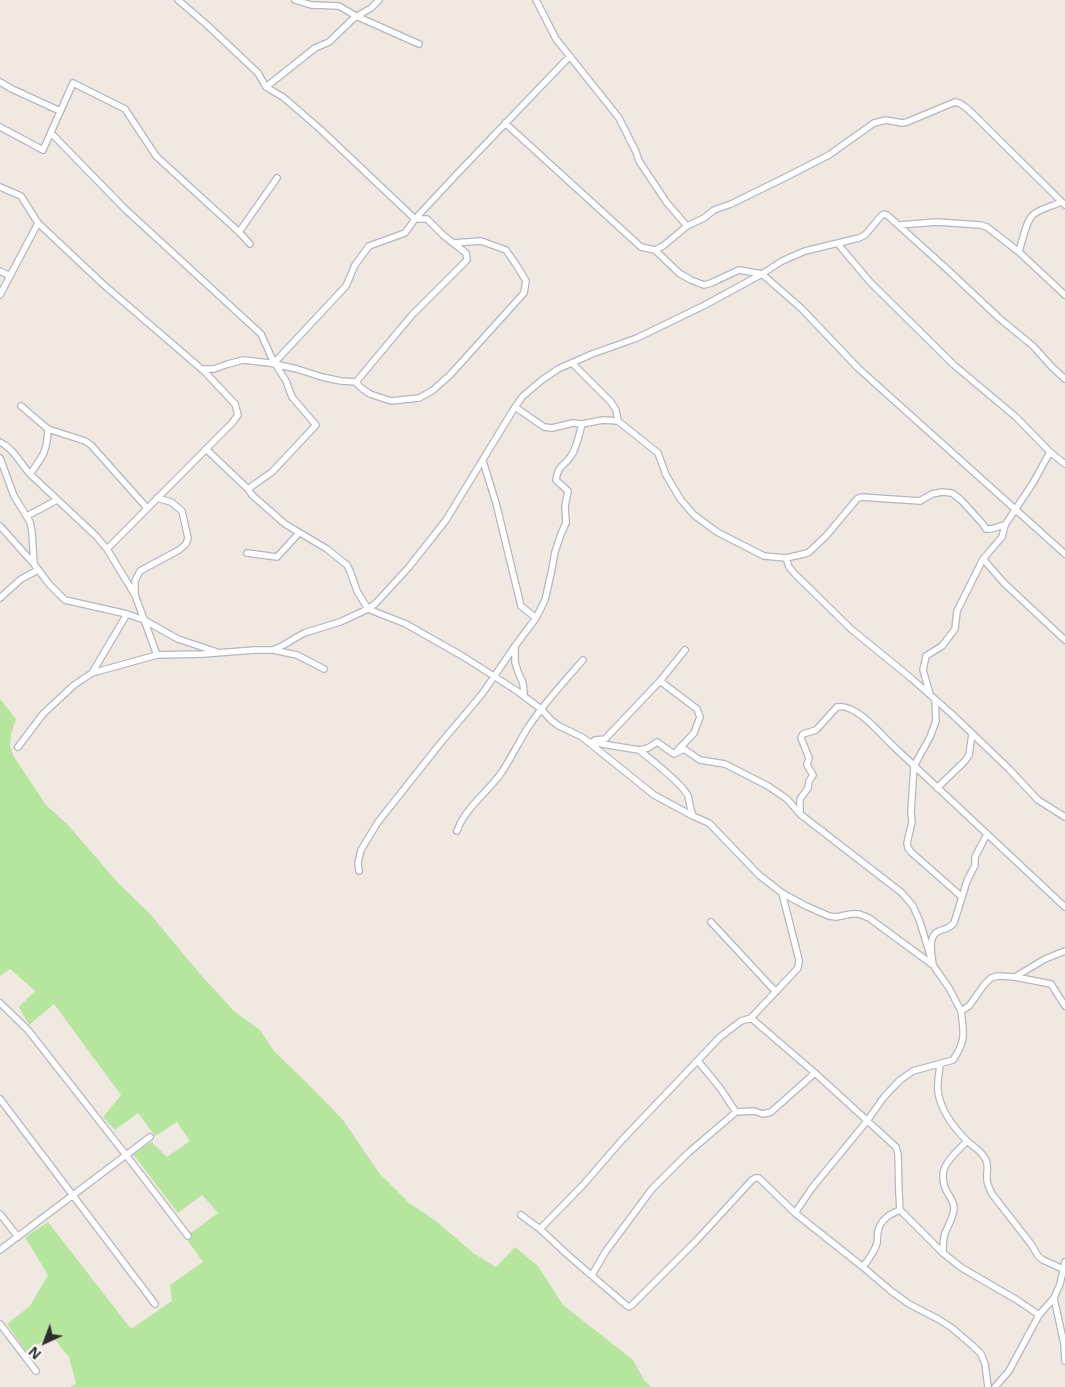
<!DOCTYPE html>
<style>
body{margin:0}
#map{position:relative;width:1065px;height:1387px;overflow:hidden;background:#efe9e1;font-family:"Noto Sans",sans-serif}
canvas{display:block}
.north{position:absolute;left:20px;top:1317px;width:50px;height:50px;-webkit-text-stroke:4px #fff;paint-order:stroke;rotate:223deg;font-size:14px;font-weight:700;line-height:20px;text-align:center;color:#2e2e2e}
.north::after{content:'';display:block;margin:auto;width:18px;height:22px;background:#2e2e2e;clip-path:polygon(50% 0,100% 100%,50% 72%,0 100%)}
</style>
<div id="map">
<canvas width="1065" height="1387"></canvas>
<div class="north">N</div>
</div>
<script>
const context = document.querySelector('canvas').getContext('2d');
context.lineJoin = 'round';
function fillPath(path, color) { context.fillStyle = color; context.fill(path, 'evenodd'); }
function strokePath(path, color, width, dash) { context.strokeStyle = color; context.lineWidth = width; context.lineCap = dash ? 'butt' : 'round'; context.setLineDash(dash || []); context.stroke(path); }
fillPath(new Path2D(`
 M0,699L16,719L11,734L10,746L14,757L46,805L68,825L118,883L150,914L200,974L234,1011L260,1030L274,1051L308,1084L343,1120L379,1173L409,1203L436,1221L473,1253L496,1267L515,1247L538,1266L563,1305L633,1360L644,1380L651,1387H71L76,1383L69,1357L52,1336L26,1351L7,1324L30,1306L48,1275L25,1237L48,1222L131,1329L172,1301L170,1285L203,1262L185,1237L218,1213L202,1195L178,1213L133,1154L152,1142L167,1157L190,1141L177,1122L155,1136L138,1113L115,1130L103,1117L121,1095L54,1004L29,1025L19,1007L35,991L10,969L0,976Z`), '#b6e59e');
const minor = new Path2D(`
 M178,0L206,24L258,73L266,87L283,97L320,129L415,219H427L443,235L466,253L467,260L412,315L356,382
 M295,0L311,5L339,6L356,16L419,44
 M536,0L556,39L619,118L636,152L639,161L667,203L687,226
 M0,82L12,89L60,111
 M266,87L315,48L329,42L354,18L371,8L379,0
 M505,123L641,247L655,250L663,246L687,226L704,218L714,210L731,204L786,177L829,155L874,123L886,120L902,123L907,122L955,102C963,103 971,112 977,118L1065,205
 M0,127L43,150L73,83L125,109L156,156L239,232L250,244
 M51,133L125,209L261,334L274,363L346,286L355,265L369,246L405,233L415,219L455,176L570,56
 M0,187L21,196L38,223L104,285L205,372L235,404L238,415L232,423L107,549
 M899,225L937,222L980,225L987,227L1019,252L1065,295
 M239,232L277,178
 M838,244L870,282L954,365L1016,417L1050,452L1065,464
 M655,250L679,273L691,280L704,285L711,283L739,270L762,274L802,309L858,368L1065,554
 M1019,252C1022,242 1026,220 1034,214C1042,208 1053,206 1061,202
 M0,271L10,276
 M0,295L38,223
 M572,363L611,402L616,410L618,421
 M202,369H214L228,364L243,360L270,363L297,369L322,377L341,381L356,382L360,387L370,394L391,401L419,398L432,391L450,375L524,293L526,281L517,266L506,250L481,241L453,243
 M21,406L48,429L85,441L91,445L147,508
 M515,407L544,427L552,428L573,423L582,424L603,420L618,421L658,453L666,475L681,500L694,515L717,532L764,556L786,558L808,553L826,536L857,499L861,497L920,501L932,494L942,492L952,493L961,500L982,523L986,529C993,530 998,526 1005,525
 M0,442C14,449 20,463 30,474C43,456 47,452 48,429
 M206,449L248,489L252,495L285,524L327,549L347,565L350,571L357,591L368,609L406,624L464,657L517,691L541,709L551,720L559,726L582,737L654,795L693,816L709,823L759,875L782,893L806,906L829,916L836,917L851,914H859L869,918L933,965L949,988L961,1011
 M1050,452L1033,483L1005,525L1002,537L983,559L1004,583L1065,640
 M0,458L14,496L30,522L32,532L34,564
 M483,461L496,503L521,606L536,618
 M30,474L96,536L107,549L135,595L157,655
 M248,489L272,472L316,425L292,397L286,381L276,365
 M27,516L57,500
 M0,526L34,564L49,584L65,600L127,614L144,620L178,639L217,652
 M247,553L277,557L299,533
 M786,558L789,567L795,574L851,629L911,678L954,716L1009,769L1038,800L1065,817
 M135,593V581L140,571L179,550L186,544L188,538L182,511L171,502L157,498
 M0,598L21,579L38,570
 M515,646V662L518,672L523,683L524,695
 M273,650L297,655L324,669
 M92,673L127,614
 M660,681L697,709L700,717L694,733L677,751
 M930,694L923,670L926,656L942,646L955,629L957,611L983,559
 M935,700L936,721L930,737L914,766L911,812L912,822L907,843L908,848L911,852L962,897
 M595,740L605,739L660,681L685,650
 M590,742L639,750L648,748L657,742L674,754L684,749L700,760L725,764L768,786L787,799L800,814L902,893L913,906L920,922L933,965C932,954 927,936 939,931C945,929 950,928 954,923L967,881L975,865V857L987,834
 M18,747L43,714L74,685L92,673L157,655L203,654L255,650H273L282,646L304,633L340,622L368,609L376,603L409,567L446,520L515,407L523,396L542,380L558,369L592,354L637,338L705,305L762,274L782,261L805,251L859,238L865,235L881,216L884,214L887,215L948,270L999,318L1033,346L1052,367L1065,379
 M639,750C650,759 683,784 688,796C690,803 690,809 693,816
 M937,788L965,761L969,755L972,734
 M800,813V799L808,788L809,781L813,775L807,765L809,758L801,738L803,734L816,730L837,707C855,703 879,732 891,744L1065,907
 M457,831C464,810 485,794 499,776C510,761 517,745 527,729C543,704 564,682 583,660
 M359,871L358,863L361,850L378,822L439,745L482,694L515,646L536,618L545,600L552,569L555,552L561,534L566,523L565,506L568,491L556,480C559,463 563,468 571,456C577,447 579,435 582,424
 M711,922L776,992
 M1015,977L1051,984L1065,1006
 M0,1003L28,1030L126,1155L188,1236
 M751,1018L815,1073L896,1147L898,1154L899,1194L900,1210L943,1253L962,1268L1017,1300L1039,1315
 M698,1061L720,1088L736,1112
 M940,1065C939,1073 937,1083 938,1092C941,1111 954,1128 967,1141C974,1147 982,1151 986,1160C989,1166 986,1173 987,1179C987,1185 990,1189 992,1194L1031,1244L1038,1256L1043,1260L1065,1270
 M0,1099L155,1304
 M795,1213L812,1188L867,1121L884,1097L900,1080L913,1071L953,1060C966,1041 964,1033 961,1011L969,1006L984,985L991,978L998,976L1015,977L1045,959L1065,951
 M0,1214L18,1237
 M521,1215L540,1229L569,1256L626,1305L629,1307L632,1305L696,1241L752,1180L755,1178H759L795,1213L863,1267L891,1291L909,1304L938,1319L952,1328L973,1346L981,1354L985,1364L988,1387
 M540,1229L583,1185L622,1140L720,1037L741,1021L751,1018L798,968L799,960L782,893
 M0,1250L150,1137
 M943,1253C943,1246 943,1239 945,1233C948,1226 954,1216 954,1208C954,1201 949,1196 946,1190C936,1167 952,1157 967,1141
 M863,1267C869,1259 875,1251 877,1243C878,1239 877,1235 878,1231C881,1219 890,1214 900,1210
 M592,1275L606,1251L652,1189L688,1153L736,1112L754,1111L763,1114L771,1112L815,1073
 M1054,1298L1064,1344L1065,1361
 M0,1324L36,1371
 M995,1387L1009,1371L1039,1315L1054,1298L1060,1284L1065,1262`);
strokePath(minor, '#b4b7c1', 8);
strokePath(minor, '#fff', 5.5);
</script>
